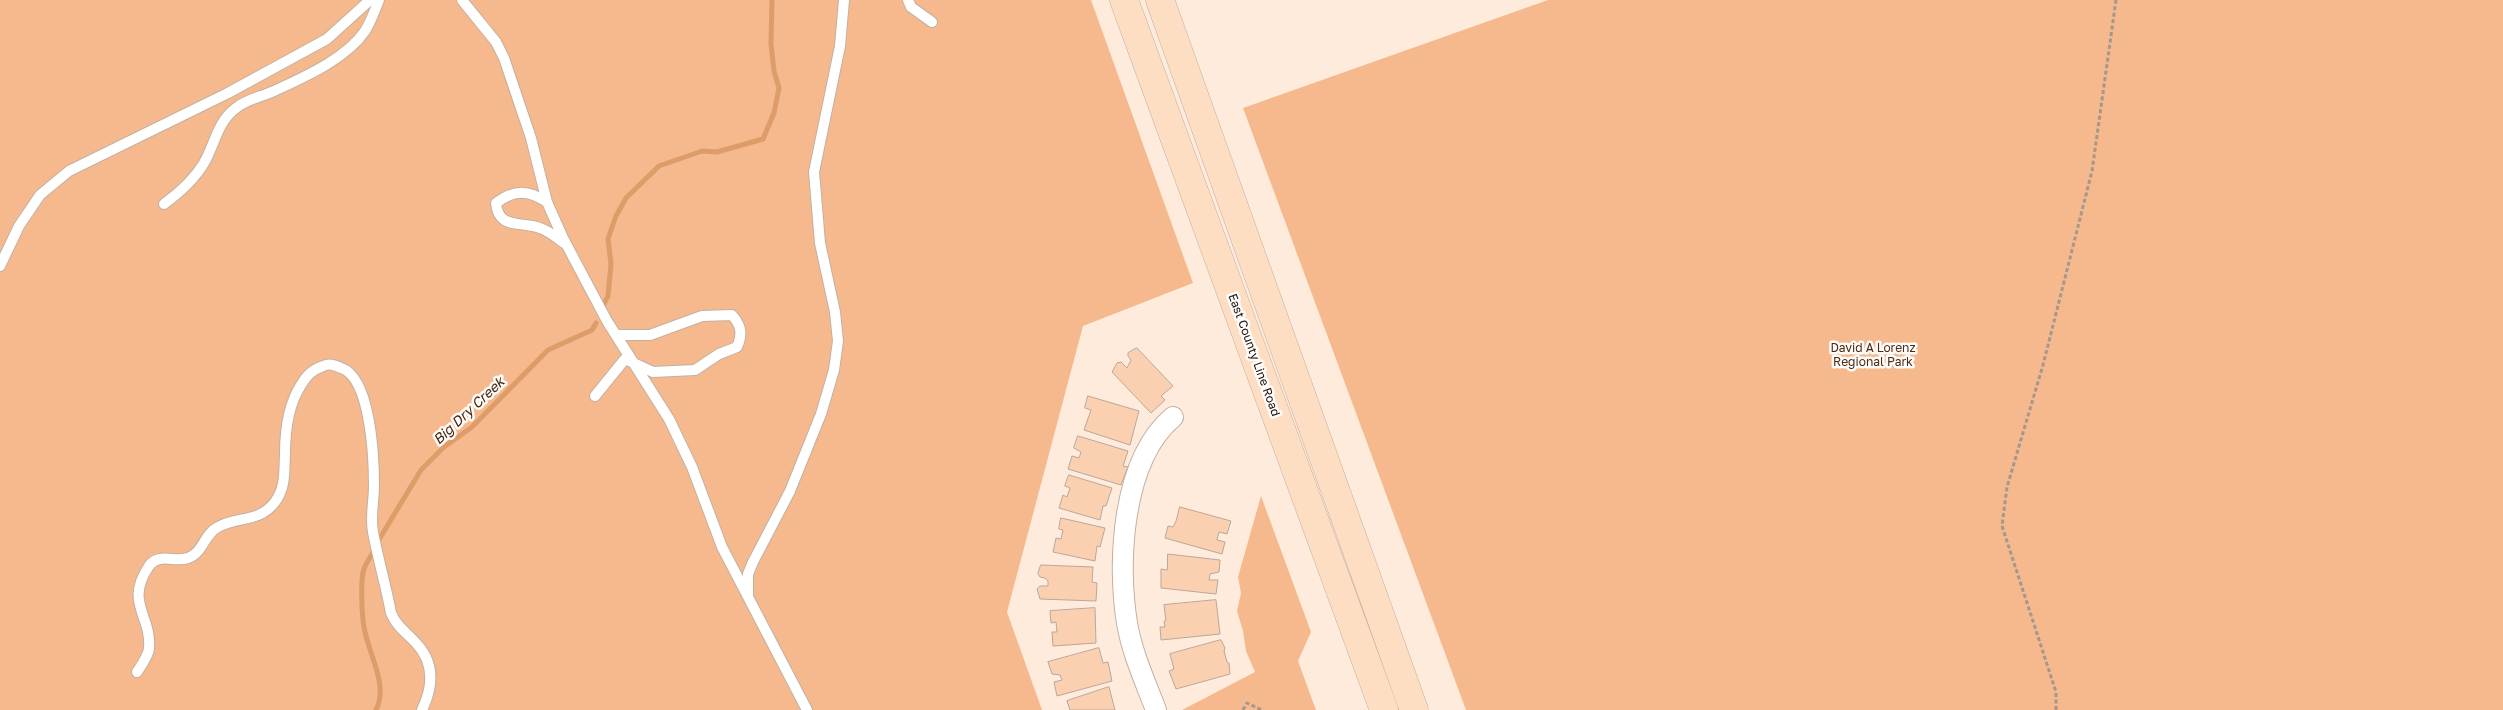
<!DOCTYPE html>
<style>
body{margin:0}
canvas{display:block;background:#feebdc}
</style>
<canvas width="2503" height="710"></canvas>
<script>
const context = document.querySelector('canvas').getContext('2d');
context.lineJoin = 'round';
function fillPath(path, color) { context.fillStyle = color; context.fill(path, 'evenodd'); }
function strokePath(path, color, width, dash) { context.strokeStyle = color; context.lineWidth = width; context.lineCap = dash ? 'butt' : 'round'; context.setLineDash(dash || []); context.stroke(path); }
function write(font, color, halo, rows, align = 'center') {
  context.font = font + ' "Golos Text",sans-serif'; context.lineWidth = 5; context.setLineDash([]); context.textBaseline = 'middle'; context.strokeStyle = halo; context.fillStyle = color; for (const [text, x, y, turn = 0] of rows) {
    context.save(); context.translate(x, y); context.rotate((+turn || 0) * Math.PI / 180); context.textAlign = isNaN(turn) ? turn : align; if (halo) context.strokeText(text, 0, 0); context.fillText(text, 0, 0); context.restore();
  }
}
fillPath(new Path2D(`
 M0,0H1091L1193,283L1083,326L1007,612L1042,710H0Z
 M1548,0H2503V710H1466L1243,108Z
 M1261,496L1311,632L1298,661L1316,710H1182L1255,672L1246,651L1243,631L1237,611L1241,593L1238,577Z`), '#f5b98d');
strokePath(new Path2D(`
 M604,304L608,296L611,264L608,239L616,216L626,198L659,166L702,151L717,152L763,139L774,113L779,88L774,71L771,44L772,0
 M380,538L421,470L444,447L472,427L548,350L592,330L596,323
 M373,552C370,558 366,563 364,569C360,579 362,616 364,627C368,653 389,685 376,710`), '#de9c68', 5);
const building = new Path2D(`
 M1137,348L1173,386L1161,396L1165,400L1151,413L1112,372L1117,363L1121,362L1127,368L1131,360L1128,356V353Z
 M1088,396L1139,411L1130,445L1084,430L1091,410L1085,408Z
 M1078,436L1128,451L1123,466L1128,467L1121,485L1068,469L1072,456L1079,458L1081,452L1074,448Z
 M1069,475L1112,488L1106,506H1103L1100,520L1059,508L1063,495L1067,497L1070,488L1065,486Z
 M1180,507L1231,521L1227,534L1219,532L1217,540L1225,542L1222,554L1165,538L1168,526L1173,527L1176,521Z
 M1061,518L1105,528L1100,547L1097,546L1095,561L1053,552L1056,538L1061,539L1063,530L1059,529Z
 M1168,554L1220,560L1219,572L1210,574L1209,580H1218L1216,594L1161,588V569L1167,570Z
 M1041,565L1093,567L1092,582L1097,583L1096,601L1040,599L1037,589L1040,586H1048V581L1045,578L1040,577L1038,574Z
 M1216,600L1220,634L1161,640L1160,627H1165L1164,621H1166L1164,605Z
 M1095,608L1096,643L1053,646L1052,632H1057L1056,622L1051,623L1050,611Z
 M1221,640L1225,648L1224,651L1227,662L1229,663L1230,674L1176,689L1169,671L1174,669L1170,654Z
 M1099,648L1103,663L1108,662L1112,681L1057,696L1054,682L1062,680L1060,675L1052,674L1048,662Z
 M1109,687L1115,710H1070L1067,701Z`);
fillPath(building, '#fad0b1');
strokePath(building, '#b9a799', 1);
const service = new Path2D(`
 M462,0L496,42L504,58L531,138L547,202L563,238L607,321L669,419L692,467L722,547L807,710
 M908,0L911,7L932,22
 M547,202C528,190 515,189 496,203C498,230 522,221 540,228C549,231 556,237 564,243
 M164,204C179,193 194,180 204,163C215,144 217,122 236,108C247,99 261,97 274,91C304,77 346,59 365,31C371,22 375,10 379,0
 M0,266L19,226L40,195L69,171L228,93L327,39L370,0
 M595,396L625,359L653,372L695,370L719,354L737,347C743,334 741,325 732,315L702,316L650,335H617
 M748,594V574L753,562L790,491L821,414L834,370L838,341L835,312L820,243L814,172L840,46L844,0
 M137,672C141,666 148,656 149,649C152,615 124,603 149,566C159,552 175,563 188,558C203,553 204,534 218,527C237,516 259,523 275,502C286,487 284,471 285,454C285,431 288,405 301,385C307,375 312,370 323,366C330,363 334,365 341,368C371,377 374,459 374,486C374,501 370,518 373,532C378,559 386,586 391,613C397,627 406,632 416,643C435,663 433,687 422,710`);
const minor = new Path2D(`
 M1156,710C1145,681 1132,653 1127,623C1117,562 1122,460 1173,417`);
const secondary = new Path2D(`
 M1124,0L1384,710
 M1160,0L1414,710`);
strokePath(service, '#c3b0a2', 12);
strokePath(minor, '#c3b0a2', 22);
strokePath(secondary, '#c3b0a2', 29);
strokePath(new Path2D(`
 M1243,710L1247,703L1262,710
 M2056,710V692L2002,526L2007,487L2043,365L2092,171L2116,0`), '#a5978c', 3, [4, 2.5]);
strokePath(service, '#fff', 10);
strokePath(minor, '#fff', 20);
strokePath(secondary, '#fddec3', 28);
write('12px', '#482c15', '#fffbf8', [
 ["David A Lorenz",1873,348],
 ["Regional Park",1873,362]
]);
write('12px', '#17110c', '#fffbf8', [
 ["East County Line Road",1254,355,70]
]);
write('italic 14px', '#452913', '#fffbf8', [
 ["Big Dry Creek",469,411,-43]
]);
</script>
